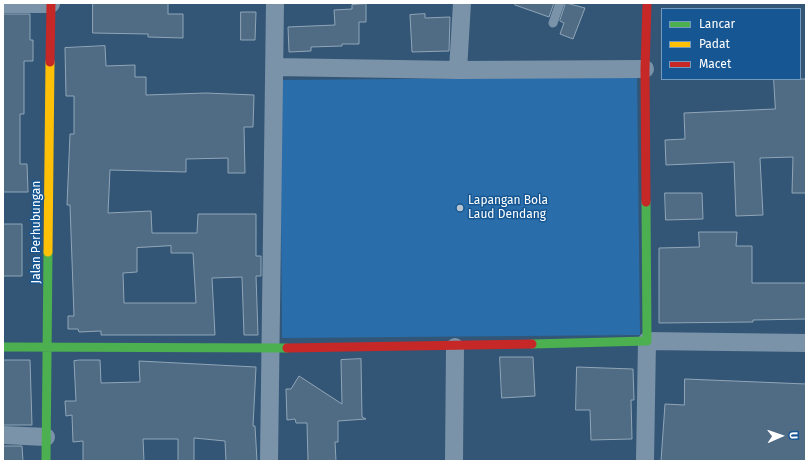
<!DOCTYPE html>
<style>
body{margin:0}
#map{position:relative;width:809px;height:464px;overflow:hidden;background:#335676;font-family:"Fira Sans",sans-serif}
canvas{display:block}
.frame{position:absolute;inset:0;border:4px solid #fff;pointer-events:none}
.legend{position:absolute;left:661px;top:8px;width:140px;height:72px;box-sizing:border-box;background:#165793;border:1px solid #739abe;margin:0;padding:5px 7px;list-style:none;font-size:12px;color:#fff}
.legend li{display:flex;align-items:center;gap:8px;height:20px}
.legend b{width:20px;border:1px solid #739abe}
.north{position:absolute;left:761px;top:416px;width:40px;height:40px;-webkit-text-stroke:3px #165793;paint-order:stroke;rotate:88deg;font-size:11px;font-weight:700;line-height:16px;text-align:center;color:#fff}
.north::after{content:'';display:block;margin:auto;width:14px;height:18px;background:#fff;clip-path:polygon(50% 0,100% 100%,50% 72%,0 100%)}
</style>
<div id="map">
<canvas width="809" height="464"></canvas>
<div class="frame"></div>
<ul class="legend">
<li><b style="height:5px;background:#4caf50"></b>Lancar</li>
<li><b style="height:5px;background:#ffc107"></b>Padat</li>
<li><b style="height:5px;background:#c62828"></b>Macet</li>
</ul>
<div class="north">U</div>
</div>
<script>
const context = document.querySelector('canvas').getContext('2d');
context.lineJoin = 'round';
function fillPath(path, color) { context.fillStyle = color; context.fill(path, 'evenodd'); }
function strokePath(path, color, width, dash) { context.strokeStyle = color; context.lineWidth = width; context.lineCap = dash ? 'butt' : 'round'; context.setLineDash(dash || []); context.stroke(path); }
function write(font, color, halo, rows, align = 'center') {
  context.font = font + ' "Fira Sans",sans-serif'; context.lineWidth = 3; context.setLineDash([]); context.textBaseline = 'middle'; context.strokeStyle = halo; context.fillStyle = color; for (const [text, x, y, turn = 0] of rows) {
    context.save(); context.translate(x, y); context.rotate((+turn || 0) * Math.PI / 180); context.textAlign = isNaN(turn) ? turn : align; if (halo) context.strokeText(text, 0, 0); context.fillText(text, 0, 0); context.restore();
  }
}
fillPath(new Path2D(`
 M637,77L640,335L282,338L280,80Z`), '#296daa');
const building = new Path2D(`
 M93,3H168V14H183V38L148,37V34L93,33Z
 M516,3H554L549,17L515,5Z
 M566,3L585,8L573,39L560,34L564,23L560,21Z
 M366,4V22H359V44H342V46L311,47V51L289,52L288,27L335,25L334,10L352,9V5Z
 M241,12H256L255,40H241Z
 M3,14H30V40H33V61H24V114H20V164H27L28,192H3Z
 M425,14V18L450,17L449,51L412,52L410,15Z
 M105,46L106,66L135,65V77H146V95L206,93L254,95L253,127H244L245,173H228V158L186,159V172L110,170L108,213L151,211L152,233H197L198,214H256V256H261V276H256L258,335H244L242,277L212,278L215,335H101V331L79,332L78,329H68V316H74L70,205H67L70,134H74V96H66L65,48ZM171,246V253H193L196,303H124L123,273L137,272V248Z
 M774,79H806V193H792L793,157L760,158L763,215L736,216L734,162L666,165L665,140L685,139L684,113L775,109Z
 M665,193H702L703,219L666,220Z
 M3,224H22V276H3Z
 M699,232H737L736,246H752V283H806V319L753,320V322L659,323V248L699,247Z
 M500,357H533L535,396L502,398Z
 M361,359L362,417L366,419L338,421V442H335L336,461H308L307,423H296L295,419L287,420L286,389H291L299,376L342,404L341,360Z
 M3,360H30L32,425H3Z
 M80,360H100L101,383L140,382L139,361L256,367L253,426H255L257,461H226L225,441L194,438V461H178V439H143L144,461H83V441L73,442L72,415L66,416L65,401H76L74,361Z
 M577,367L633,369L634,400H631L632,439L591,440L590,410H576Z
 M685,379L806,384V461H661L665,404L684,405Z
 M3,446H22L23,461H3Z`);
fillPath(building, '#506c85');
strokePath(building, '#90a5b7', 1);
strokePath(new Path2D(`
 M553,23L560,3`), '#7b93a9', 9);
strokePath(new Path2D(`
 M3,4H51
 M275,67L458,70L645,69
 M458,70L462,3
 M3,435L46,437
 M269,461L275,3
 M454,461L455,347
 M645,461L647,341L806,343`), '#7b93a9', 18);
strokePath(new Path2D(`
 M532,344L647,341L646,202
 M3,347L287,348
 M46,461L48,252`), '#4caf50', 9);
strokePath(new Path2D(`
 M48,252L50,62`), '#ffc107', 9);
strokePath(new Path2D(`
 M50,62L51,3
 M646,202L645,69L647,3
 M287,348L532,344`), '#c62828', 9);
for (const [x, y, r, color] of [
 [460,208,4,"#b8c4cf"]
]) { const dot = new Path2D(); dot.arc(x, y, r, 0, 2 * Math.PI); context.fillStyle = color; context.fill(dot); strokePath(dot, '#165793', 1.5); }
write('12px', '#fff', '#165793', [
 ["Lapangan Bola",468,201],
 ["Laud Dendang",468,215]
], 'left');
write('12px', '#fff', '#165793', [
 ["Jalan Perhubungan",37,232,-90]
]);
</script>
